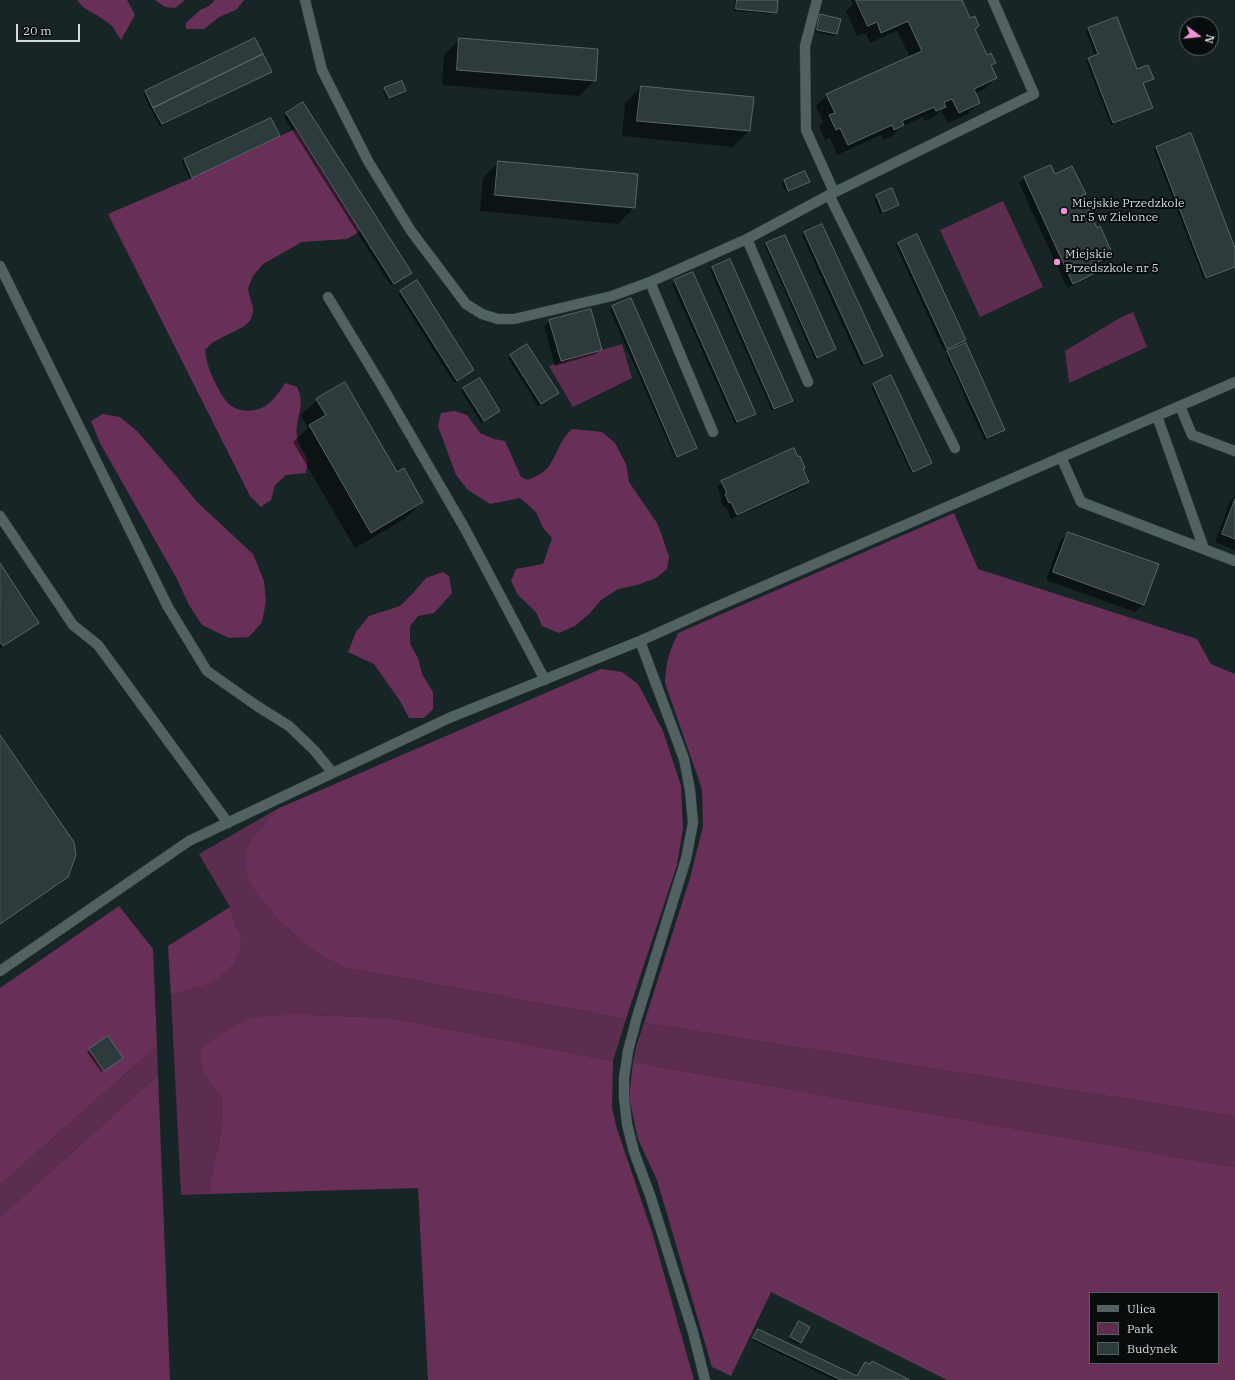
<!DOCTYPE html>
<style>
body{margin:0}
#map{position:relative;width:1235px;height:1380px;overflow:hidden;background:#182526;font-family:"IBM Plex Serif",serif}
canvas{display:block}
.legend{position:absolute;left:1089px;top:1292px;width:130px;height:72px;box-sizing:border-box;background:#070d0d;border:1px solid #585f5f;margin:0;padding:5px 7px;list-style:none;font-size:12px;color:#d2dadb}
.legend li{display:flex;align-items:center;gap:8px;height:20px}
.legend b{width:20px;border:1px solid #585f5f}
.north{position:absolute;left:1179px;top:16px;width:40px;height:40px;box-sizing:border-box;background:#070d0d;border:1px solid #585f5f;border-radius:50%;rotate:105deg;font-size:11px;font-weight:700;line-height:16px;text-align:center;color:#d2dadb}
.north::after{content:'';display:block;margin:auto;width:14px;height:18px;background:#f391d5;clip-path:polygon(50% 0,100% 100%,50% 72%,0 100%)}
.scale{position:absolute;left:16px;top:24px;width:64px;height:18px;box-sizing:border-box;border:2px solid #d2dadb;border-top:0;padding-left:5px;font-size:12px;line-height:14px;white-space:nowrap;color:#d2dadb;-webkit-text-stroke:3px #070d0d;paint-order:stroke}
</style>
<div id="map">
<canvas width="1235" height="1380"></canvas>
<ul class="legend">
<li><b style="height:5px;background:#526162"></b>Ulica</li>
<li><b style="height:11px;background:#5d2d4f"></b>Park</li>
<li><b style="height:11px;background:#2e3b3d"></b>Budynek</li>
</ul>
<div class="north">N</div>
<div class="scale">20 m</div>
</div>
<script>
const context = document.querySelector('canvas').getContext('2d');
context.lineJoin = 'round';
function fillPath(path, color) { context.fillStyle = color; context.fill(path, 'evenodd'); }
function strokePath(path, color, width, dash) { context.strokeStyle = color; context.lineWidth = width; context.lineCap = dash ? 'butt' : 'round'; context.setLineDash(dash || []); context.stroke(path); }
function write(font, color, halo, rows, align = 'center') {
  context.font = font + ' "IBM Plex Serif",serif'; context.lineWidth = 4; context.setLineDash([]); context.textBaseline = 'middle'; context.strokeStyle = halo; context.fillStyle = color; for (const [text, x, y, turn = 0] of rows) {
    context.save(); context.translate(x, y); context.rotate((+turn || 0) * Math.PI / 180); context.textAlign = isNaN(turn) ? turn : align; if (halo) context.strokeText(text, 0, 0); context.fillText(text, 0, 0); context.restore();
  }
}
fillPath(new Path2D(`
 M1003,201L1043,287L980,317L940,230Z
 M1133,312L1147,347L1069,383L1065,351L1118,319Z
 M622,344L632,378L573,407L549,366Z
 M277,809L249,846L266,906L288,929L318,953L342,967L626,1019L613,1061L390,1018L311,1015H285L203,1073L222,1098L221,1131L213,1166L208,1194L181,1195L171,995L199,987L241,934L236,925L230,907L199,854Z
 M644,1023L1235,1116V1167L633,1062L637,1044Z
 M157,1046L158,1075L0,1217V1185Z`), '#5d2d4f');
fillPath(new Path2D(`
 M77,0H127L135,15L121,40L112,26L100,17L84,8Z
 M155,0H185L175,8L165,7Z
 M215,0H244L236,10L219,17L204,29H186V23L200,10L209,6Z
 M295,129L360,231L347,239L302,242L263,264L253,276L248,288L250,298L253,307V313L250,321L243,327L213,342L205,350C206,355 206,360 208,365C210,374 223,400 230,405C240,413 257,412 267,405C275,399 280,391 285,383L297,387C307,407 294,418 297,437C298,445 305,452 307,460C308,464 306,469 306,473L286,475L275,485L271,500L261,507L250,496L108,214L192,178Z
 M454,411L467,415L480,433L494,439L505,441L521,477L528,480C535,477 544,473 549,466C558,453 559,441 572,429L602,432L615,443L626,464L629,482L657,523L662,536L669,557L667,569L656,578L637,585L618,589L601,600L590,613L575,626L559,633L542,626L536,612L518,595L511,581L516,569L543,564L552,538L543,528L536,512L520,498L490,504L468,490L456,475L438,426L441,413Z
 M103,414L120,417L138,432L175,475L197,502L253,554L264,581L266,601L262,622L249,637L229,638L202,625L189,605L177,579L100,443L91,421Z
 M954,513L978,569L1197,639L1211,664L1235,674V1116L644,1023L690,878L703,826L702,789L665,683C666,662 669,652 678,633Z
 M443,572L449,576L452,593L434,613L418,616L410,626V644L418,658L422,674L433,692V709L424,718H409L400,701L374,664L348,652L356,632L369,616L400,606L414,592L426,578Z
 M601,669L622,672L638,684L663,731L681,786L683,828L677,865L626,1019L342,967C334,962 326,958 318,953C296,938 250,897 246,869C245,862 246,854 248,848C251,839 271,817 277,809Z
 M119,906L153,949L157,1046L0,1185V988Z
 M230,907L236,925L241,934L239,952L233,964L216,980L199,987L171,995L168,946Z
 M285,1015H311L390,1018L613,1061L612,1108L617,1129L653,1235L694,1380H428L418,1188L208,1194L213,1166L221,1131L222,1098L203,1073L201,1050L222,1033L251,1018Z
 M633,1062L1235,1167V1380H947L771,1292L731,1376L712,1367L657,1180L638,1139L629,1097ZM1090,1293H1218V1363H1090Z
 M158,1075L170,1380H0V1217Z`), '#683058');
fillPath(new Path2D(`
 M735,0H777L776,12L774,14L734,11Z
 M851,0H961L970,20L978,26L974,30L986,56L995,63L991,67L996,78L985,89L974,94L978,103L968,114L948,123L941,110L934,117L925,121L923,117L902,126L892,136L883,140L881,135L837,155L830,138L825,140L819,127L823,122L816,106L827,95L910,57L897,31L870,43L866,33L857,36L846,11L853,4Z
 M820,15L836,34L834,36L815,32L818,18Z
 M1116,18L1137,70L1152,79L1142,84L1152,108L1149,110L1111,125L1086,61L1095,56L1086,31L1088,29Z
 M255,39L270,72L268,74L160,126L143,94L145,92Z
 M460,39L595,80L579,96L442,85L444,55Z
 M641,87L749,131L733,147L622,136L625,103Z
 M385,89L405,90L403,93L386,100L383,91Z
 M303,104L408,275L391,286L284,117Z
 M271,119L279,135L277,138L190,179L182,162L184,159Z
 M1191,134L1235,250V268L1204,280L1154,150L1156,148Z
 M499,162L634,208L618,224L480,211L483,178ZM490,194L621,206V208L490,195Z
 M1055,175L1085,194L1082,196L1097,229L1112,255L1107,260L1096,265L1099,271L1093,276L1067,288L1019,183L1025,178Z
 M784,180L808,182L806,184L786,192L782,183Z
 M891,189L898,205L896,207L880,214L874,199Z
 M804,233L881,356L879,358L861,366L802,235Z
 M767,244L835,349L833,351L815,360L765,246Z
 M899,244L964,340L962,343L944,351L896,246Z
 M729,260L792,401L790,403L772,411L710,270L712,268Z
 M675,281L755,413L753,416L735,424L672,284Z
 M417,282L473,370L454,383L398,294Z
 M613,307L695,448L693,450L675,458L610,310Z
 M550,321L601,349L596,354L555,366L544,326Z
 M948,352L1004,430L1002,432L984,440L946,354Z
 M511,356L558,393L538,406L508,358Z
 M891,377L931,463L928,465L911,473L871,387Z
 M479,379L499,411L481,423L461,391Z
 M317,400L396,473L422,502L406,518L355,548L293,442L308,428L301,415Z
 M804,468L802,470L808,482L803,487L731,519L726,507L724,508L720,500L722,498L717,487L722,482Z
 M1235,496V550L1215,542L1230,501Z
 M1068,533L1144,604L1135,612L1046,580L1060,541Z
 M0,565L35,625L0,648Z
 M108,1037L119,1060L101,1072L87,1052Z
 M797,1325L800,1343L798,1345L789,1340Z
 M758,1330L857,1377L865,1363L908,1380H834L752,1340Z`), '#0007');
const building = new Path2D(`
 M737,0H778L777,13L736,9Z
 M856,0H962L970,18L975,16L979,26L975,29L987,55L991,53L996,63L991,65L997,78L974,89L980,103L959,113L952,99L944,102L946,107L936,111L934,107L902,121L904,125L894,130L892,125L848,145L840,128L836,130L829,115L835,113L826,94L922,51L908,21L881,33L877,22L868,26Z
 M820,14L841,19L837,34L817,30Z
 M1117,17L1137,69L1148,65L1154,79L1143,83L1153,108L1113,123L1088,58L1098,54L1088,28Z
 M255,38L263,54L153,108L145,91Z
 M459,38L598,49L596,81L457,70Z
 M263,54L272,72L162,124L153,108Z
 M402,81L406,91L389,98L384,88Z
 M641,86L754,97L750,131L637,121Z
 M303,102L412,273L394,284L286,113Z
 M271,118L280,136L192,178L184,159Z
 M1191,133L1235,248V267L1206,278L1156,147Z
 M498,161L638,174L635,208L495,195Z
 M1051,165L1055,174L1072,166L1086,194L1082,195L1097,228L1100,226L1113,255L1096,263L1100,271L1073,284L1024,177Z
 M805,171L810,182L788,191L784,180Z
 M892,188L899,205L883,212L876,195Z
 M822,224L883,356L864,364L804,232Z
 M917,234L966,340L947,349L898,243Z
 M785,235L836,349L817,358L766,243Z
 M730,259L793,401L774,409L712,267Z
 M693,272L756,414L737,422L674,280Z
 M417,280L474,370L457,381L400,291Z
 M631,298L697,448L677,457L612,306Z
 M591,309L602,350L561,361L549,320Z
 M966,343L1005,430L987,438L947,351Z
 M527,344L559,393L541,404L510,355Z
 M891,375L932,463L913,472L873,384Z
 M480,378L500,411L484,421L463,388Z
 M345,382L397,472L404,468L423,502L371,533L309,425L326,415L316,399Z
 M794,448L798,457L800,456L805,468L803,469L809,482L737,515L731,502L729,503L725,494L727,493L721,481Z
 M1235,499V539L1222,534Z
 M1068,532L1159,564L1144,605L1053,572Z
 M0,563L39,623L3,646L0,642Z
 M0,735L74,842L76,855L68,877L0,924Z
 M108,1036L123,1058L104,1071L89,1049Z
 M799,1321L810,1327L801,1343L790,1337Z
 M758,1329L857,1376L865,1362L870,1364L872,1361L910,1380H841L753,1338Z`);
fillPath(building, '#2e3b3d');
strokePath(building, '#576667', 1);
const minor = new Path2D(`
 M305,0L322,70L368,161L411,231L466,304L482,314L498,319H514L612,296L650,282L747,239L829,195L1034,94L993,0
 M817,0L805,46L806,130L834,192
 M829,195L955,448
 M747,239L808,382
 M0,266L168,607L207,671L257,706L289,726L314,750L332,772
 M650,282L713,432
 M328,297L382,386L464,527L545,680
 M1180,406L1192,435L1235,451
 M1157,416L1204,549
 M1061,457L1081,502L1235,561
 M0,516L73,625L98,645L228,823
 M640,641L684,759L690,790L693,823L686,859L637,1017L628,1051L624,1078V1097L627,1124L634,1152L650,1195L693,1332L705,1380
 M0,971L189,841L449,718L640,641L711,609L1235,382`);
strokePath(minor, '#353f40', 11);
strokePath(minor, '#526162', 10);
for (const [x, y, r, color] of [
 [1064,211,4,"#f391d5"],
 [1057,262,4,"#f391d5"]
]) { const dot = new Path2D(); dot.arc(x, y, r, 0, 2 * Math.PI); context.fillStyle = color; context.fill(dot); strokePath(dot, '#070d0d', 1.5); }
write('12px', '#d2dadb', '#070d0d', [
 ["Miejskie Przedzkole",1072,204],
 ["nr 5 w Zielonce",1072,218],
 ["Miejskie",1065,255],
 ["Przedszkole nr 5",1065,269]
], 'left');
</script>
